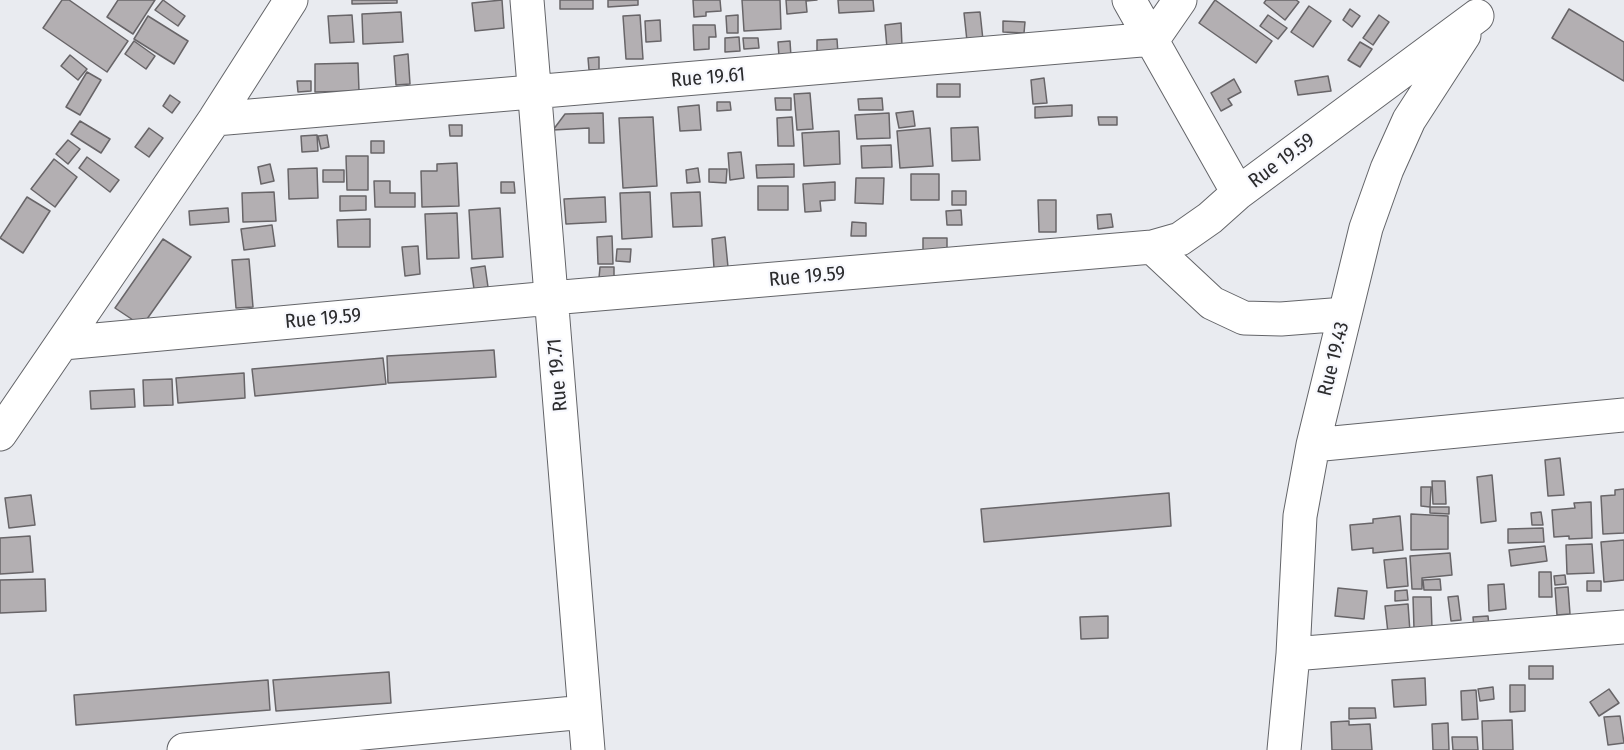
<!DOCTYPE html>
<style>
body{margin:0}
canvas{display:block;background:#e9ebf0}
</style>
<canvas width="1624" height="750"></canvas>
<script>
const context = document.querySelector('canvas').getContext('2d');
context.lineJoin = 'round';
function fillPath(path, color) { context.fillStyle = color; context.fill(path, 'evenodd'); }
function strokePath(path, color, width, dash) { context.strokeStyle = color; context.lineWidth = width; context.lineCap = dash ? 'butt' : 'round'; context.setLineDash(dash || []); context.stroke(path); }
function write(font, color, halo, rows, align = 'center') {
  context.font = font + ' "Fira Sans Condensed",sans-serif'; context.lineWidth = 4.5; context.setLineDash([]); context.textBaseline = 'middle'; context.strokeStyle = halo; context.fillStyle = color; for (const [text, x, y, turn = 0] of rows) {
    context.save(); context.translate(x, y); context.rotate((+turn || 0) * Math.PI / 180); context.textAlign = isNaN(turn) ? turn : align; if (halo) context.strokeText(text, 0, 0); context.fillText(text, 0, 0); context.restore();
  }
}
const building = new Path2D(`
 M62,0H69L128,41L107,72L43,28Z
 M118,0H155L133,34L107,17Z
 M163,0L185,16L178,26L155,10Z
 M352,0H397V3L352,4Z
 M502,0L504,28L475,31L472,3Z
 M560,0H593V9H560Z
 M608,0H638V5L608,7Z
 M693,0H720L721,11L706,12V16L694,17Z
 M742,0H780L781,29L744,31Z
 M786,0H817L806,1L807,12L787,14Z
 M838,0H873L874,11L839,13Z
 M1215,0L1272,41L1256,63L1199,23Z
 M1266,0H1296L1299,2L1285,20L1264,3Z
 M1309,6L1331,21L1313,47L1291,32Z
 M1350,9L1360,16L1352,27L1343,20Z
 M1569,9L1624,42V81L1552,38Z
 M401,12L403,42L363,44L362,14Z
 M980,12L983,40L967,41L964,13Z
 M352,15L354,42L330,43L328,16Z
 M640,15L643,59H626L623,16Z
 M738,15V33H727L726,16Z
 M1268,15L1287,28L1278,39L1260,26Z
 M1379,15L1389,22L1373,45L1363,38Z
 M148,16L188,41L174,64L134,39Z
 M660,20L661,41L646,42L645,21Z
 M1003,21L1025,22L1024,33L1003,32Z
 M901,23L902,46L887,48L885,25Z
 M693,25H715L716,37H709V49L694,50Z
 M739,37L740,51L725,52V38Z
 M743,38H758L759,48L744,49Z
 M837,39L838,54L817,55V40Z
 M134,41L155,56L146,69L125,54Z
 M790,41L791,57H779L778,42Z
 M1360,42L1372,49L1360,67L1348,60Z
 M408,54L410,84L396,85L394,56Z
 M70,55L87,69L78,80L61,66Z
 M599,57V70H589L588,58Z
 M358,63L359,91L315,92V64Z
 M87,72L101,80L80,115L66,107Z
 M1328,76L1331,91L1298,95L1295,81Z
 M1044,78L1047,103L1033,104L1031,80Z
 M1234,79L1241,92L1228,99L1232,105L1221,111L1211,93Z
 M297,81H311V91L298,92Z
 M937,84H960V97H937Z
 M810,93L813,129L797,130L794,94Z
 M170,95L180,102L172,113L163,106Z
 M775,98H791V110H776Z
 M882,98L883,110H859L858,99Z
 M717,102H730L731,110L717,111Z
 M699,105L701,130L680,131L678,107Z
 M1072,105V116L1035,118V107Z
 M913,111L915,126L899,128L896,113Z
 M603,113L604,143H589V128L553,130L565,114Z
 M889,113L890,138L857,139L855,115Z
 M653,117L657,186L623,188L619,118Z
 M792,117L794,146H778L777,118Z
 M1098,117H1117V125H1099Z
 M80,121L110,139L101,153L71,134Z
 M449,125H462V136H450Z
 M978,127L980,160L952,161L951,128Z
 M149,128L163,138L149,157L135,147Z
 M930,128L933,166L900,168L897,131Z
 M839,131L840,164L804,166L802,133Z
 M317,135L318,151L302,152L301,136Z
 M327,135L329,147L321,149L318,136Z
 M68,140L80,149L68,164L56,154Z
 M371,141H384V153H371Z
 M891,145L892,167L862,168L861,146Z
 M741,152L744,178L730,180L728,153Z
 M346,156H368V190H347Z
 M87,157L119,180L110,192L79,168Z
 M54,159L77,177L55,207L31,189Z
 M457,163L459,206L422,207L421,171H437V164Z
 M270,164L274,181L261,184L258,167Z
 M794,164V177L757,178L756,165Z
 M317,168L318,198L289,199L288,169Z
 M698,168L700,182L687,183L686,170Z
 M709,169H727L726,183L709,182Z
 M323,170H344V182H323Z
 M911,174H939V200H911Z
 M856,178H884L883,204L855,203Z
 M374,181H390V193H415V207H375Z
 M501,182H514L515,193H501Z
 M835,182V200L820,201L821,211L805,212L803,184Z
 M758,186H788V210H758Z
 M952,191H966V205H952Z
 M274,192L276,221L243,222L242,193Z
 M650,192L652,237L622,239L620,193Z
 M700,192L702,226L673,227L671,193Z
 M340,196H366V210L340,211Z
 M27,197L50,211L23,253L0,238Z
 M605,197L606,222L566,224L564,199Z
 M1038,200H1056V232H1039Z
 M228,208L229,222L190,225L189,211Z
 M500,208L503,257L472,259L469,210Z
 M961,210L962,225H947L946,211Z
 M457,213L459,258L427,259L425,214Z
 M1111,214L1113,227L1098,229L1097,215Z
 M370,219V247H338L337,220Z
 M852,222L866,223V236H851Z
 M272,225L275,246L244,250L241,229Z
 M612,236L613,264H598L597,237Z
 M725,237L728,267L714,268L712,239Z
 M923,238H947V250H923Z
 M163,239L191,257L142,326L115,308Z
 M418,246L420,274L405,276L402,247Z
 M617,249H631L630,262L616,261Z
 M249,259L253,307L236,308L232,260Z
 M485,266L488,287L474,289L471,268Z
 M600,267H614V279L599,278Z
 M494,350L496,377L388,383L387,356Z
 M383,358L386,384L255,396L252,369Z
 M244,373L245,398L178,403L176,378Z
 M172,379L173,405L144,406L143,380Z
 M134,389L135,407L91,409L90,391Z
 M1560,458L1564,495L1548,496L1545,460Z
 M1492,475L1496,521L1481,523L1477,477Z
 M1432,481H1445L1446,504H1433Z
 M1421,487H1431L1430,507L1421,506Z
 M1624,489V533L1603,534L1601,496L1615,495V490Z
 M1169,493L1171,526L984,542L981,509Z
 M31,495L35,525L9,528L5,498Z
 M1591,502L1592,538L1569,539V536L1554,537L1552,510L1575,508L1574,503Z
 M1430,507H1449V514L1430,513Z
 M1541,512L1543,525H1532L1531,513Z
 M1411,514L1448,516V549L1411,550Z
 M1400,516L1403,550L1373,553V548L1352,550L1350,525L1373,523V519Z
 M1543,528L1544,542L1508,543V529Z
 M30,536L33,572L0,574V538Z
 M1624,540V580L1604,582L1601,542Z
 M1592,544L1594,573L1567,574L1566,545Z
 M1545,546L1547,561L1511,566L1509,550Z
 M1450,553L1452,575L1422,578V589H1412L1410,556Z
 M1406,558L1408,586L1387,588L1384,560Z
 M1539,572H1551L1552,597H1539Z
 M1565,575L1566,584L1555,585L1554,576Z
 M45,579L46,611L0,613V580Z
 M1440,579L1441,590H1424L1423,580Z
 M1587,581H1601V591H1587Z
 M1504,584L1506,609L1489,611L1488,585Z
 M1568,587L1570,614L1557,615L1555,588Z
 M1338,588L1367,591L1364,619L1335,616Z
 M1407,590L1408,600L1395,601V591Z
 M1458,596L1461,620L1451,621L1448,597Z
 M1413,597H1431L1432,629H1414Z
 M1408,604L1410,632L1388,633L1385,606Z
 M1108,616V638L1081,639L1080,617Z
 M1488,616L1489,627L1474,628L1473,617Z
 M1529,666H1553V679H1529Z
 M389,672L391,703L276,711L273,680Z
 M1425,678L1426,705L1394,707L1392,680Z
 M268,680L270,710L76,725L74,695Z
 M1510,685H1525V711L1510,712Z
 M1493,687L1494,699L1480,701L1478,689Z
 M1609,689L1619,703L1599,716L1590,702Z
 M1476,690L1478,719L1462,720L1461,691Z
 M1349,708H1375L1376,718L1349,719Z
 M1620,716L1624,743L1608,745L1604,717Z
 M1512,720L1513,750H1483L1482,721Z
 M1349,721V725L1370,724L1372,750H1332L1331,722Z
 M1448,723L1449,750H1433L1432,724Z
 M1452,737H1477L1478,750H1453Z`);
fillPath(building, '#b3afb2');
strokePath(building, '#686568', 1.5);
const minor = new Path2D(`
 M527,0L588,750
 M1129,0L1238,193
 M215,119L1153,39L1180,0
 M1152,247L1212,303L1244,318L1281,319L1345,314
 M63,343L551,298L1152,247L1180,239L1210,218L1238,193L1477,16
 M0,434L215,119L291,0
 M1313,445L1624,415
 M1293,654L1624,627
 M184,750L585,712
 M1284,750L1293,654L1300,516L1313,445L1366,228L1387,169L1409,120L1464,35`);
strokePath(minor, '#646569', 35);
strokePath(minor, '#fff', 33);
write('20px', '#2b2b2d', '#f7f8fd', [
 ["Rue 19.61",708,78,-5],
 ["Rue 19.59",1282,161,-37],
 ["Rue 19.59",807,277,-5],
 ["Rue 19.59",323,319,-5],
 ["Rue 19.43",1334,359,-76],
 ["Rue 19.71",558,375,-95]
]);
</script>
